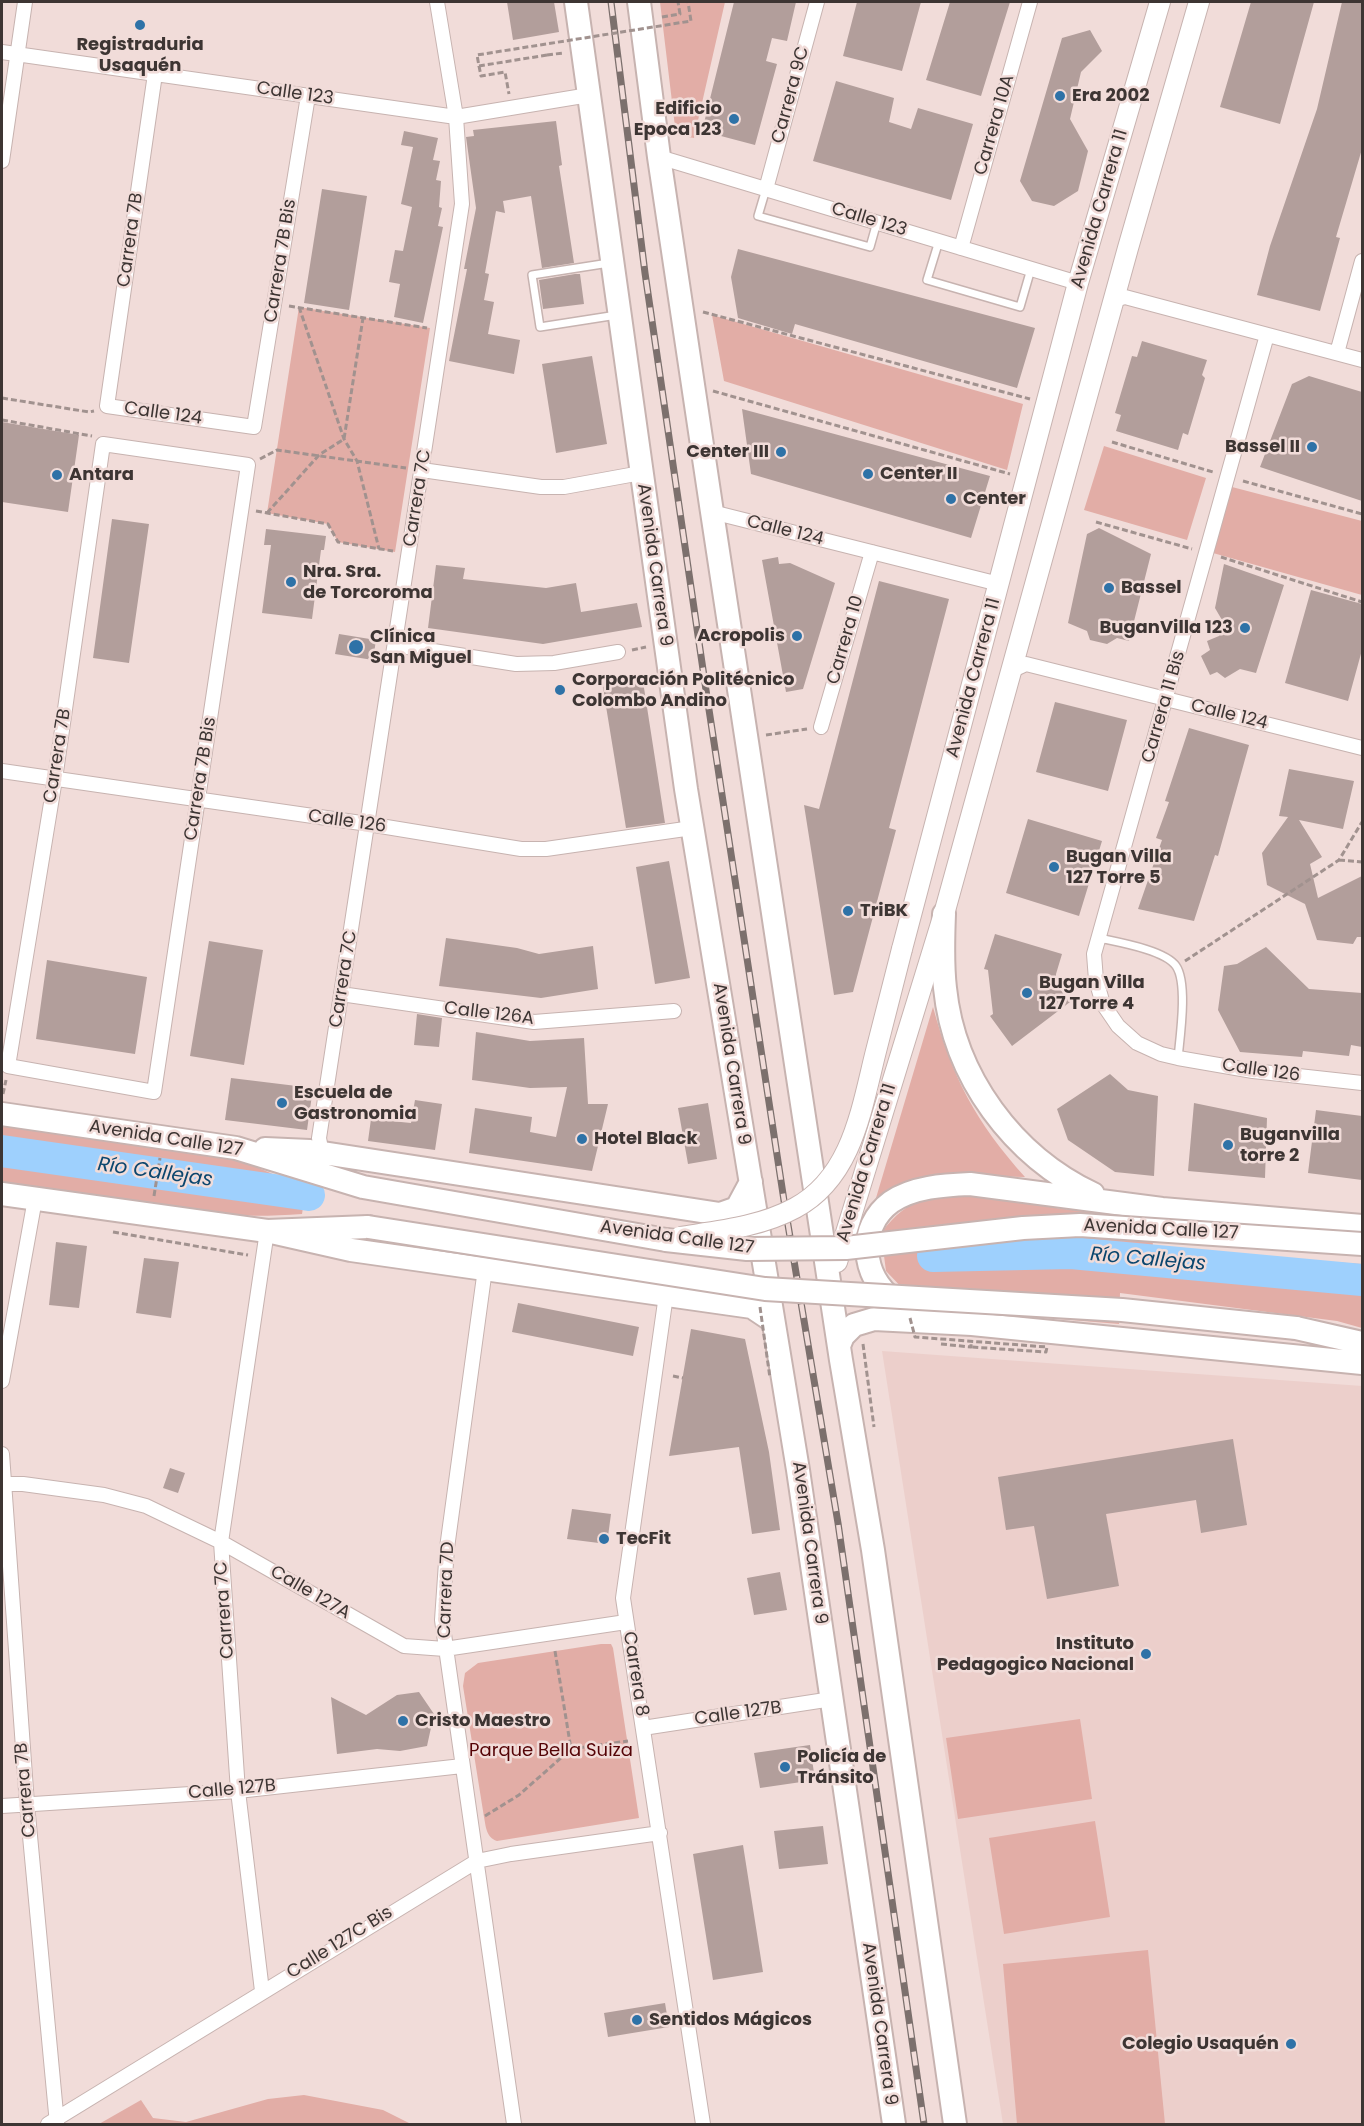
<!DOCTYPE html>
<meta charset="utf-8">
<style>
body{margin:0}
#map{position:relative;width:1364px;height:2126px;overflow:hidden;background:#f1dcd9;font-family:Poppins,sans-serif}
canvas{display:block}
.frame{position:absolute;inset:0;border:3px solid #3d3533;pointer-events:none}
</style>
<div id="map">
<canvas width="1364" height="2126"></canvas>
<div class="frame"></div>
</div>
<script>
const context = document.querySelector('canvas').getContext('2d');
context.lineJoin = 'round';
function fillPath(path, color) { context.fillStyle = color; context.fill(path, 'evenodd'); }
function strokePath(path, color, width, dash) { context.strokeStyle = color; context.lineWidth = width; context.lineCap = dash ? 'butt' : 'round'; context.setLineDash(dash || []); context.stroke(path); }
function write(font, color, halo, rows, align = 'center') {
  context.font = font + ' Poppins,sans-serif'; context.lineWidth = 5; context.setLineDash([]); context.textBaseline = 'middle'; context.strokeStyle = halo; context.fillStyle = color; for (const [text, x, y, turn = 0] of rows) {
    context.save(); context.translate(x, y); context.rotate((+turn || 0) * Math.PI / 180); context.textAlign = isNaN(turn) ? turn : align; if (halo) context.strokeText(text, 0, 0); context.fillText(text, 0, 0); context.restore();
  }
}
fillPath(new Path2D(`
 M882,1351L1362,1386V2124H1003Z`), '#eccfcb');
fillPath(new Path2D(`
 M660,2H725L694,138L676,135Z
 M299,307L430,328L395,552L338,542L328,524L267,513Z
 M712,315L1023,404L1007,470L724,381Z
 M1104,446L1206,478L1187,540L1084,510Z
 M1232,487L1362,521V595L1213,553Z
 M933,1007C953,1079 975,1121 1025,1177L937,1175L873,1208Z
 M2,1122L242,1161L306,1188L302,1214C201,1222 101,1201 2,1187Z
 M978,1193L1056,1208L1152,1219L1153,1249L1362,1264V1328L1337,1321L1120,1293L1119,1324L942,1309L906,1292L886,1271L881,1233C910,1195 932,1195 978,1193Z
 M601,1644H611L613,1648L639,1818L497,1841C486,1837 486,1827 484,1817L463,1686L465,1673L478,1663Z
 M1080,1719L1092,1799L958,1819L946,1738Z
 M1095,1821L1110,1917L1004,1934L989,1838Z
 M1148,1950L1165,2124H1017L1003,1964Z
 M304,2095L383,2110L411,2124H99L141,2100L153,2118L186,2122L268,2099Z`), '#e2ada6');
strokePath(new Path2D(`
 M2,1151L309,1195
 M933,1256L1071,1253L1362,1280`), '#9ed0fd', 32);
fillPath(new Path2D(`
 M507,2H554L559,32L513,40Z
 M734,2H796L787,41L772,38L766,61L777,64L755,145L702,131Z
 M857,2H921L902,71L843,56Z
 M950,2H1010L981,96L926,80Z
 M1251,2H1314L1280,124L1220,107Z
 M1342,2H1362V149L1336,237L1340,238L1320,311L1257,295L1270,246L1317,109Z
 M1090,30L1102,51L1081,72L1070,119L1088,151L1078,191L1054,206L1032,201L1020,181L1062,38Z
 M836,81L894,98L889,122L911,129L918,108L973,124L951,200L813,161Z
 M556,121L562,165L559,166L574,263L542,268L531,196L503,201L505,213L496,211L485,273L489,274L484,300L494,302L488,334L520,340L514,374L449,361L467,269H464L476,208L466,137L474,136L473,130Z
 M404,131L438,138L433,160L440,161L436,180L441,181L439,207L442,208L438,226L443,227L423,323L394,317L400,284L389,282L395,250L403,251L412,207L401,204L413,147L401,145Z
 M322,189L367,196L349,310L304,303Z
 M738,249L1035,328L1017,388L795,324L792,334L738,318L731,277Z
 M575,274H580L584,304L543,309L539,280Z
 M1142,341L1207,360L1202,375L1205,378L1188,435L1183,433L1178,450L1116,431L1121,415L1115,413L1132,356L1137,357Z
 M592,356L607,444L556,453L542,364Z
 M1309,376L1362,392V501L1260,467L1292,384Z
 M742,409L990,476L971,538L751,474Z
 M2,422L79,435L68,512L2,502Z
 M112,519L149,524L129,663L93,658Z
 M1099,528L1151,554L1129,641L1117,638L1107,644L1090,640L1087,631L1068,623L1087,534Z
 M266,529L326,536L324,550H321L312,619L262,613L271,545H264Z
 M778,557L779,564L790,563L835,583L803,689L786,692L762,560Z
 M1224,564L1284,585L1256,673L1240,669L1225,678L1217,672L1210,675L1201,656L1210,650L1207,641L1219,636L1222,620L1215,608Z
 M436,565L465,568L463,579L546,588L576,583L581,612L637,603L642,627L543,644L428,628Z
 M879,581L949,599L889,828L896,830L853,992L834,995L804,805L819,809Z
 M1311,590L1362,604V650L1348,701L1285,683Z
 M339,634L376,640L373,660L335,654Z
 M642,675L665,823L626,828L602,682Z
 M1055,702L1127,720L1108,791L1036,772Z
 M1189,728L1249,745L1218,856L1215,855L1194,921L1138,909L1162,840L1156,838L1169,802L1165,801Z
 M1289,769L1354,781L1343,829L1299,820L1322,857L1310,864L1318,898L1362,876V937H1357L1353,944L1317,940L1305,904L1267,885L1262,853L1288,817L1279,816Z
 M1028,819L1102,841L1079,916L1006,893Z
 M669,861L690,978L655,984L636,867Z
 M995,934L1062,954L1056,974V984L1070,1002L1012,1046L990,1016L993,1014L988,970L984,969Z
 M446,938L517,948L539,954L593,946L598,989L541,998L439,986Z
 M209,941L263,950L244,1065L190,1056Z
 M1266,947L1309,989L1362,993V1047L1351,1045L1349,1056L1303,1051L1302,1057L1240,1052L1218,1010L1224,966L1237,964Z
 M47,960L147,977L135,1054L36,1039Z
 M417,1014L442,1018L439,1047L414,1045Z
 M476,1032L530,1041L584,1038L588,1104H608L592,1171L469,1153L475,1108L532,1117L530,1132L556,1137L567,1087L530,1088L472,1080Z
 M1110,1074L1128,1090L1158,1096L1154,1176L1115,1172L1068,1140L1057,1109Z
 M231,1078L313,1088L307,1130L225,1120Z
 M415,1100L442,1104L435,1150L368,1141L371,1119L411,1123Z
 M708,1103L717,1159L688,1164L678,1108Z
 M1194,1103L1267,1118L1265,1178L1188,1171Z
 M1316,1110L1362,1116V1180L1308,1173Z
 M56,1242L87,1246L79,1308L49,1305Z
 M144,1258L179,1262L171,1318L136,1313Z
 M518,1303L639,1327L633,1356L512,1332Z
 M691,1329L745,1339L769,1452L780,1530L752,1534L739,1447L669,1456Z
 M1233,1439L1247,1525L1201,1533L1196,1500L1106,1514L1119,1586L1047,1599L1034,1526L1006,1530L998,1477Z
 M170,1468L185,1473L178,1493L163,1488Z
 M572,1509L611,1514L607,1544L567,1539Z
 M780,1572L787,1610L754,1615L747,1578Z
 M419,1692L434,1714L427,1746L400,1751L377,1749L337,1754L331,1697L366,1715L397,1695Z
 M810,1745L815,1780L760,1788L754,1753Z
 M823,1826L828,1864L779,1869L774,1831Z
 M743,1845L763,1972L713,1980L693,1854Z
 M665,2003L669,2027L608,2037L604,2013Z`), '#b29e9b');
const service = new Path2D(`
 M766,189L758,216L870,247L877,222
 M939,241L927,280L1020,307L1031,269
 M609,263L532,275L540,327L617,315
 M1099,938C1117,942 1165,950 1176,966C1188,983 1180,1037 1178,1058`);
const minor = new Path2D(`
 M2,52L456,117L589,95
 M155,74L107,406L254,427L308,96
 M659,157L1078,283
 M2,161L25,2
 M766,189L817,2
 M961,248L1030,2
 M1114,300L1125,297L1362,360
 M1267,335L1094,954L1096,980L1103,1004L1118,1026L1137,1043L1161,1054L1178,1058L1253,1071L1362,1083
 M1337,353L1362,261
 M103,444L248,465L154,1092L8,1066L55,779Z
 M422,470L541,487H564L641,473
 M712,512L999,584
 M395,645L516,664L554,663L618,652
 M1011,671L1026,664L1362,748
 M821,727L872,552
 M2,771L368,824L521,849H546L692,828
 M341,994L534,1022L674,1011
 M323,1159L319,1138L462,204L456,117L437,2
 M485,1269L447,1548L442,1620L514,2124
 M666,1295L623,1598L703,2124
 M2,1381L35,1199
 M2,1454L27,1804L57,2124
 M2,1484H23L104,1495L146,1506L221,1542L404,1646L445,1649L626,1622
 M643,1728L832,1699
 M2,1806L238,1791L462,1766
 M262,1991L238,1791L221,1542L267,1231
 M48,2124L477,1861L511,1854L660,1833`);
const secondary = new Path2D(`
 M902,949L1078,283L1160,2
 M837,1262L944,914L1128,248L1199,2`);
const primary = new Path2D(`
 M576,2L686,789L798,1470L894,2124
 M639,2L659,157L712,512L841,1360L873,1550L955,2124
 M944,914C943,939 942,963 945,988C954,1077 1013,1156 1093,1194
 M2,1114L236,1148L363,1187L666,1240
 M265,1149L310,1151L720,1214L737,1208L751,1182
 M2,1194L267,1231L368,1227
 M267,1231L351,1250L752,1307L773,1321
 M972,1324C950,1318 912,1312 894,1300C861,1277 857,1227 891,1202C913,1187 944,1185 970,1184L1162,1209L1362,1226
 M1296,1328L1362,1343
 M839,1346L843,1336L854,1325L874,1319L972,1324L1362,1363`);
strokePath(service, '#c7b3b0', 10);
strokePath(minor, '#c7b3b0', 16);
strokePath(secondary, '#c7b3b0', 22);
strokePath(primary, '#c7b3b0', 26);
strokePath(new Path2D(`
 M662,17L680,14L678,2
 M547,55L563,53
 M479,66L481,76L505,72L509,94
 M289,306L427,328
 M299,307L344,439L357,461L379,549
 M703,312L1030,399
 M713,391L1010,474
 M2,398L89,412L94,411
 M2,420L92,436
 M1112,442L1213,472
 M260,459L277,450L406,468
 M1243,481L1362,514
 M256,511L328,524L338,542L393,551
 M267,513L319,455L344,439L363,318
 M1096,522L1192,549
 M1221,557L1362,602
 M632,650L646,647
 M766,735L807,729
 M1339,860L1362,862
 M1185,961L1339,860L1362,822
 M3,1094L6,1080
 M154,1196L160,1158
 M113,1232L248,1255
 M863,1344L874,1427
 M941,1344L971,1347V1344
 M673,1376L683,1378
 M555,1651L571,1749
 M485,1816L519,1795L571,1749L628,1741`), '#a1928f', 3, [6, 3]);
strokePath(service, '#fff', 7);
strokePath(minor, '#fff', 14);
strokePath(secondary, '#fff', 20);
strokePath(primary, '#fff', 22);
const rail = new Path2D(`
 M611,2L645,273L706,690L785,1207L838,1523L924,2124`);
strokePath(rail, '#7c706d', 7);
strokePath(rail, '#f1dcd9', 4.5, [14]);
const secondaryBridge = new Path2D(`
 M680,1237C718,1231 760,1227 795,1208C851,1178 861,1112 875,1055C884,1020 893,984 902,949`);
const primaryBridge = new Path2D(`
 M368,1227L765,1289L1122,1310L1296,1328
 M666,1240L747,1249L846,1248L1023,1228L1080,1225L1362,1244`);
strokePath(secondaryBridge, '#c7b3b0', 22, []);
strokePath(primaryBridge, '#c7b3b0', 26, []);
strokePath(new Path2D(`
 M547,55L479,66L477,55L691,21L688,2
 M760,1307L770,1378
 M910,1318L915,1337L1047,1347L1046,1352L971,1347`), '#a1928f', 3, [6, 3]);
strokePath(secondaryBridge, '#fff', 20);
strokePath(primaryBridge, '#fff', 22);
for (const [x, y, r, color] of [
 [140,25,6,"#2e72a7"],
 [1060,96,6,"#2e72a7"],
 [734,119,6,"#2e72a7"],
 [1312,447,6,"#2e72a7"],
 [781,452,6,"#2e72a7"],
 [868,474,6,"#2e72a7"],
 [57,475,6,"#2e72a7"],
 [951,499,6,"#2e72a7"],
 [291,582,6,"#2e72a7"],
 [1109,588,6,"#2e72a7"],
 [1245,628,6,"#2e72a7"],
 [797,636,6,"#2e72a7"],
 [356,647,8,"#2e72a7"],
 [560,690,6,"#2e72a7"],
 [1054,867,6,"#2e72a7"],
 [848,911,6,"#2e72a7"],
 [1027,993,6,"#2e72a7"],
 [282,1103,6,"#2e72a7"],
 [582,1139,6,"#2e72a7"],
 [1228,1145,6,"#2e72a7"],
 [604,1539,6,"#2e72a7"],
 [1146,1654,6,"#2e72a7"],
 [403,1721,6,"#2e72a7"],
 [785,1767,6,"#2e72a7"],
 [637,2020,6,"#2e72a7"],
 [1291,2044,6,"#2e72a7"]
]) { const dot = new Path2D(); dot.arc(x, y, r, 0, 2 * Math.PI); context.fillStyle = color; context.fill(dot); strokePath(dot, '#f1dcd9', 2); }
write('bold 18px', '#3d3533', '#f1dcd9', [
 ["Registraduria",140,45,"center"],
 ["Usaquén",140,66,"center"],
 ["Era 2002",1072,96],
 ["Edificio",722,109,"right"],
 ["Epoca 123",722,130,"right"],
 ["Bassel II",1300,447,"right"],
 ["Center III",769,452,"right"],
 ["Center II",880,474],
 ["Antara",69,475],
 ["Center",963,499],
 ["Nra. Sra.",303,572],
 ["de Torcoroma",303,593],
 ["Bassel",1121,588],
 ["BuganVilla 123",1233,628,"right"],
 ["Acropolis",785,636,"right"],
 ["Clínica",370,637],
 ["San Miguel",370,658],
 ["Corporación Politécnico",572,680],
 ["Colombo Andino",572,701],
 ["Bugan Villa",1066,857],
 ["127 Torre 5",1066,878],
 ["TriBK",860,911],
 ["Bugan Villa",1039,983],
 ["127 Torre 4",1039,1004],
 ["Escuela de",294,1093],
 ["Gastronomia",294,1114],
 ["Buganvilla",1240,1135],
 ["torre 2",1240,1156],
 ["Hotel Black",594,1139],
 ["TecFit",616,1539],
 ["Instituto",1134,1644,"right"],
 ["Pedagogico Nacional",1134,1665,"right"],
 ["Cristo Maestro",415,1721],
 ["Policía de",797,1757],
 ["Tránsito",797,1778],
 ["Sentidos Mágicos",649,2020],
 ["Colegio Usaquén",1279,2044,"right"]
], 'left');
write('18px', '#3d3533', '#f1dcd9', [
 ["Calle 123",295,94,8],
 ["Carrera 9C",791,95,-75],
 ["Carrera 10A",995,125,-74],
 ["Avenida Carrera 11",1100,209,-74],
 ["Calle 123",869,220,17],
 ["Carrera 7B",131,240,-82],
 ["Carrera 7B Bis",281,261,-81],
 ["Calle 124",163,414,8],
 ["Carrera 7C",418,498,-81],
 ["Calle 124",785,531,14],
 ["Avenida Carrera 9",654,565,82],
 ["Carrera 10",846,640,-74],
 ["Avenida Carrera 11",974,678,-75],
 ["Carrera 11 Bis",1164,707,-74],
 ["Calle 124",1229,715,14],
 ["Carrera 7B",58,756,-81],
 ["Carrera 7B Bis",201,779,-81],
 ["Calle 126",347,822,8],
 ["Carrera 7C",344,979,-81],
 ["Calle 126A",489,1014,7],
 ["Avenida Carrera 9",731,1064,81],
 ["Calle 126",1261,1071,8],
 ["Avenida Calle 127",166,1139,9],
 ["Avenida Carrera 11",867,1163,-73],
 ["Avenida Calle 127",1161,1230,3],
 ["Avenida Calle 127",677,1238,8],
 ["Avenida Carrera 9",809,1543,82],
 ["Carrera 7D",447,1590,-88],
 ["Calle 127A",310,1593,30],
 ["Carrera 7C",225,1610,-94],
 ["Carrera 8",635,1674,81],
 ["Calle 127B",738,1714,-8],
 ["Carrera 7B",26,1790,-95],
 ["Calle 127B",232,1790,-5],
 ["Calle 127C Bis",340,1943,-32],
 ["Avenida Carrera 9",879,2024,82]
]);
write('18px', '#540306', '#f1dcd9', [
 ["Parque Bella Suiza",551,1751]
]);
write('italic 20px', '#0b466e', '#f1dcd9', [
 ["Río Callejas",155,1173,8],
 ["Río Callejas",1148,1260,5]
]);
</script>
